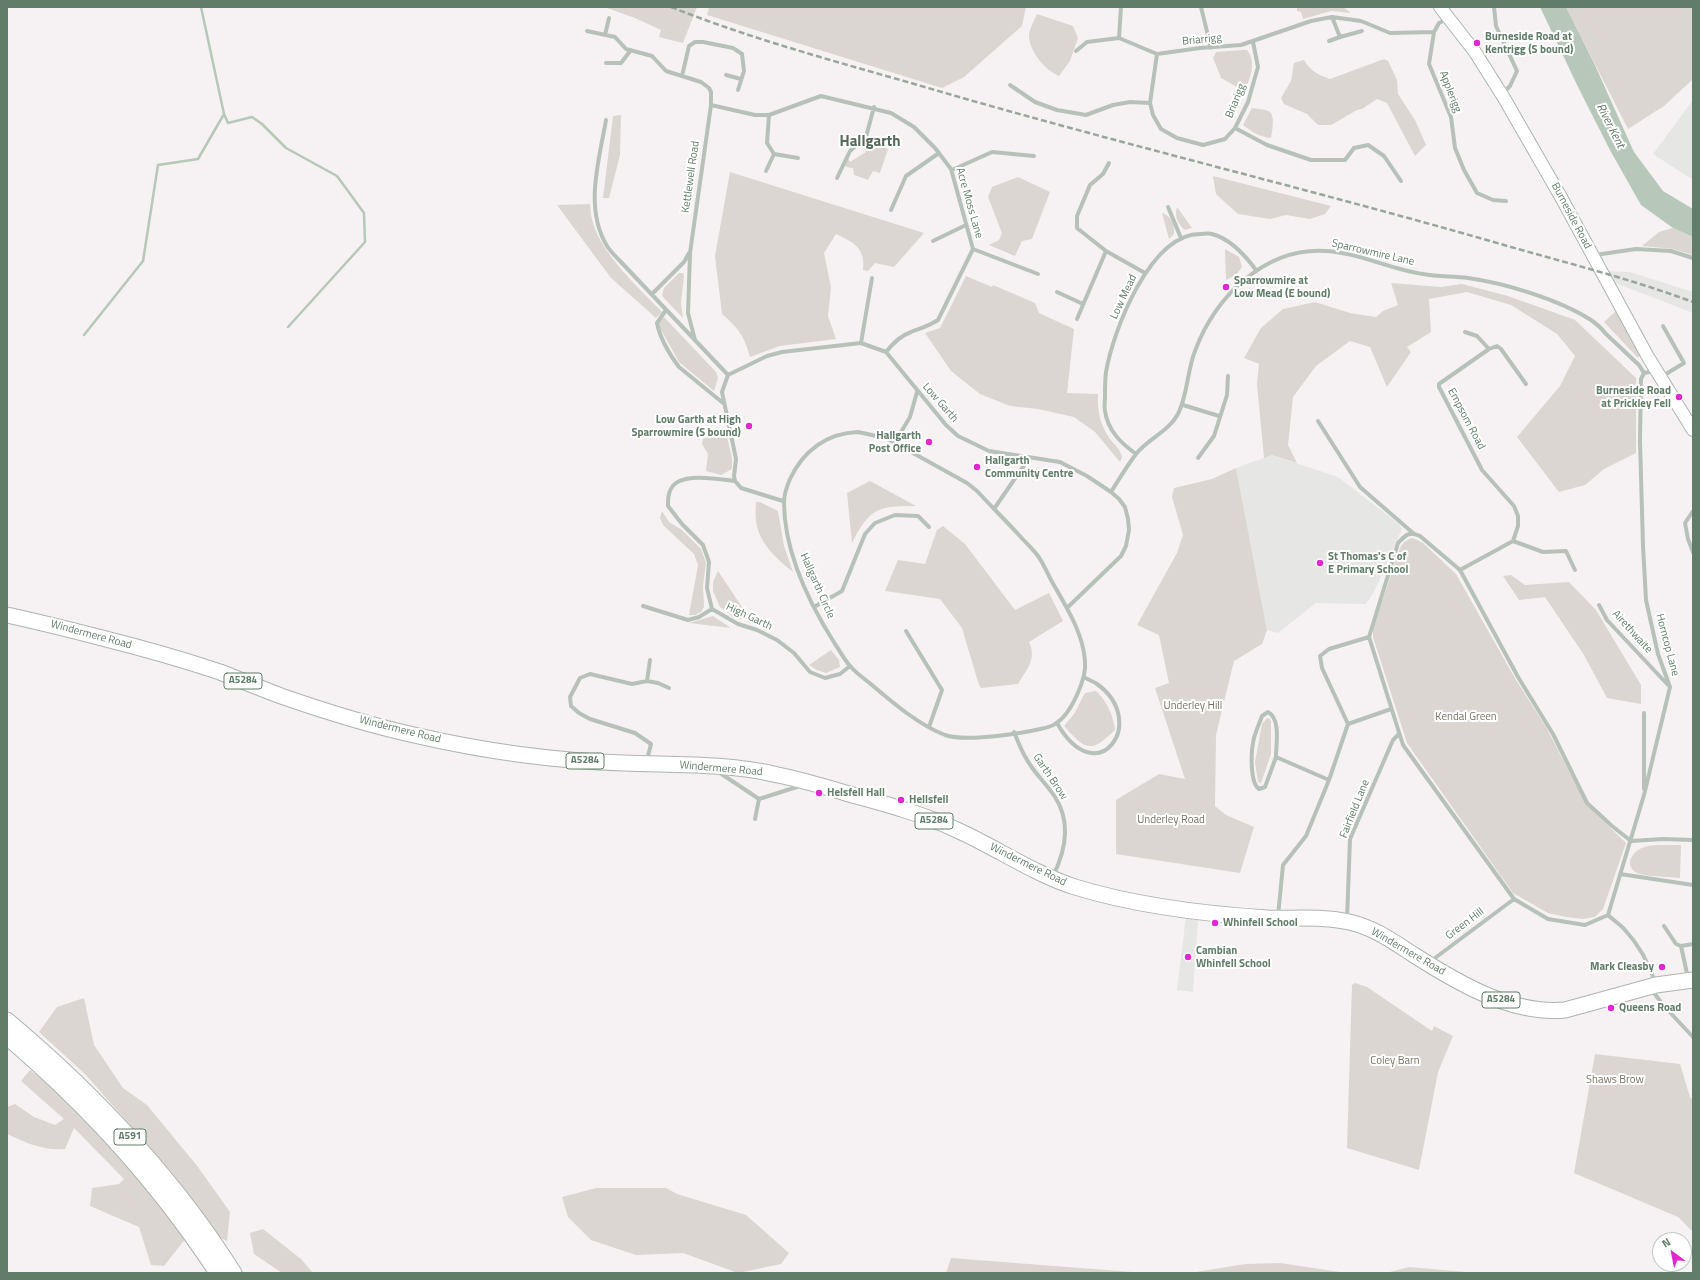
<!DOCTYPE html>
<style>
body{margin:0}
#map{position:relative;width:1700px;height:1280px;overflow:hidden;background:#f6f2f3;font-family:"Titillium Web",sans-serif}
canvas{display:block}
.frame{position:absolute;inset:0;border:8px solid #617d69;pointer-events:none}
.north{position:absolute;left:1652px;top:1232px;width:40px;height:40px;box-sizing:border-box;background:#fff;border:1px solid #c0cbc3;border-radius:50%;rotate:328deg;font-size:11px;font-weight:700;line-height:16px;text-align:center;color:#617d69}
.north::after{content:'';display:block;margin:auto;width:14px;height:18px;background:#e128cf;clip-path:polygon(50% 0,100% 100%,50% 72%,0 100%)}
</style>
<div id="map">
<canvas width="1700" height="1280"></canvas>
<div class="frame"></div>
<div class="north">N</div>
</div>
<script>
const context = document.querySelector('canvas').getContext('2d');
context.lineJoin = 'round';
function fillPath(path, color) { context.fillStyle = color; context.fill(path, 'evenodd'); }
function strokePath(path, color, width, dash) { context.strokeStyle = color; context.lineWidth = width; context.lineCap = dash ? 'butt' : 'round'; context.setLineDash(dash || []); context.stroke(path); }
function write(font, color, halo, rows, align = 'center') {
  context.font = font + ' "Titillium Web",sans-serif'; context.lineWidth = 4; context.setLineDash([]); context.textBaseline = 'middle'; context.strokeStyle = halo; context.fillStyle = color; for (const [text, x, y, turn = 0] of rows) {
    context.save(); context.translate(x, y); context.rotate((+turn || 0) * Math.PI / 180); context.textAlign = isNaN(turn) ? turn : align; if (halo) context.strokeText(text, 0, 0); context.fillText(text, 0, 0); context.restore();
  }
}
fillPath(new Path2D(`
 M1693,100V180L1653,154Z
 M1607,271L1630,272L1693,292V313L1613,282Z
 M1272,455L1338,477L1399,524L1402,529L1374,592L1366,604L1316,603L1278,633L1267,630L1236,468Z
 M1186,916L1198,920L1193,992L1177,990Z`), '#e6e6e4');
fillPath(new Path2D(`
 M604,7H697L683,43L659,37L661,30L635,18Z
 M709,7H1026L1022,26L964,77L942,88L707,15Z
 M1297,7H1343L1351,13L1331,11L1303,19L1301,12L1297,11Z
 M1566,7H1693V79L1664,106L1628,129Z
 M1037,14L1073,26L1078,38L1070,61L1059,76C1045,70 1031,53 1029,38C1028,31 1034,21 1037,14Z
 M1242,50H1247C1257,62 1250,80 1244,91L1221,78L1213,58L1216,52Z
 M1384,59L1388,61L1397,80L1398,94L1415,120L1426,145L1415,156L1387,103L1377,99L1362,109L1357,110L1331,125H1318L1307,114L1284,104L1281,98L1291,81L1294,63L1304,60C1310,71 1319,75 1330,79Z
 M1252,108C1256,109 1264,109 1268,111C1276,114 1272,132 1271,138C1260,137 1252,132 1243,125Z
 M621,115L620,155L609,198H603L613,116Z
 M866,140L888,149L880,173L873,171L868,180L854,175L853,168L846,167L845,165L848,158L850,162L866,152L862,145Z
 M730,172L924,233L894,267L875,263L868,271L863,270C866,248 853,242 836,234L824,253L831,287L828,316L836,339L780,346L750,357C744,335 739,329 722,314L715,256Z
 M1213,176L1331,206L1325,214L1310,219L1286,215L1270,219L1238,214L1216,194Z
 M1018,177L1050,192L1032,239L1022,241L1015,256L989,245L999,240L1002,233L988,197L992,187Z
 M590,204C591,209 590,214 592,219C599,252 639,288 662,312L656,318L611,278L557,205Z
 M1177,207L1192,228L1185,230C1178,224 1174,217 1177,207Z
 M1162,213C1171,215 1175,226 1174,234L1169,239Z
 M1673,228L1693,237V255L1673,249L1642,246L1659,232Z
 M1225,249L1239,257L1242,267L1236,275L1226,280Z
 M679,273H683L684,276L681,303L683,318L662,296L664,288Z
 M966,276L992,287L993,285L1035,303L1039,313L1074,329L1067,393L1098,394C1097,410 1100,425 1110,439C1115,445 1120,449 1122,457L1120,462L1095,432L1074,417L1038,409L1010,406L980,394L951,371L925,333L940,328Z
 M1391,283L1441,287L1462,284L1508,296L1575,320L1636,378V453L1604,469L1585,485L1559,492L1517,437L1560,386L1575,356L1557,334L1511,305L1467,292L1429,299L1431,332L1407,347L1411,352L1387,387L1370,347L1350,341L1316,366L1293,397L1288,445L1297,463L1272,455L1264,458L1257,384L1259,364L1244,358L1261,328L1283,309L1315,302L1350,313L1376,317L1383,311L1398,305Z
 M1616,311L1642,354L1638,358L1604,322Z
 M664,317L716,372L718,378L714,391L679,362L660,328L659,323Z
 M726,432L732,458V469L721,475L706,471L708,454L702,444L703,439Z
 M1236,468L1267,630L1262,644L1234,661L1216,735L1215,806L1226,815L1254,827L1240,873L1116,854V800L1159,774L1185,779L1155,688L1169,683L1159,635L1137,625L1177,553L1183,535L1172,497L1174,488L1212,479Z
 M870,481L916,506C877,506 870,508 852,543L847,493Z
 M756,502H760L778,511L784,546L793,572C777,559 759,544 756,521C755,515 756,508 756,502Z
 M662,511L669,522L682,530L701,549L706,563L703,586L704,607L701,612L695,615H689L698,565L694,554L663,525L660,518Z
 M943,526L965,544L1015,610L1049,593L1063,621L1029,642C1037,659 1027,669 1018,684L981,688L978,682L962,628L940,599L885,591L898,560L925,564L937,530Z
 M1411,538L1415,539L1423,543L1456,574L1516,680L1546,727L1586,804L1626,843L1603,909L1595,917L1583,919L1566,917L1548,913L1513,893L1407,743L1373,637V628L1400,548L1404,542Z
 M718,571L750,619H736L720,607L713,591V582Z
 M1511,575L1525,585L1569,582L1596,610L1641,685V704L1607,698L1584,655L1545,597L1519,600L1503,576Z
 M713,616L731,628L689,623Z
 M831,650L839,660L840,667L826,673L817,670L809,665Z
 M1096,691C1107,701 1113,715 1115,730C1090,754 1086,750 1064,726L1074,714L1085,693Z
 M1267,718L1270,719L1271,722V754L1261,783L1258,782L1255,762L1262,724Z
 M1681,845L1680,878C1670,877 1646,877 1637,873C1633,871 1629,866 1630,861C1637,840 1663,846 1681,845Z
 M1355,983L1367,987L1432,1031L1434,1026L1453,1036L1438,1072L1419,1170L1347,1148L1352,985Z
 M84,998L94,1045L123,1088L147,1105L198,1167L230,1212L227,1241L217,1236L173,1174L85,1074L39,1032L57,1007Z
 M1595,1054L1680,1064L1690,1097L1693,1100V1232L1678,1217L1574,1173Z
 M30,1070C92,1116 141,1177 186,1238L164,1266L151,1265L139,1227L90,1206L92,1188L119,1184L124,1179L74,1128L65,1149C43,1151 27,1143 7,1134V1107L15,1104L34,1117L55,1125L64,1119L21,1081Z
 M596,1188H666L677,1194L746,1215L789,1253L781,1264L738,1273L683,1253L636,1255L591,1240L568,1217L562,1197Z
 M263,1229L301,1259L313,1273H282L254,1254L250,1233Z
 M951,1258L1145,1273H946Z
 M1280,1263L1340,1272L1373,1273H1190L1245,1264Z
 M1409,1267L1466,1272L1467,1273H1386Z`), '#dbd6d1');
fillPath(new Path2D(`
 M1540,7H1566L1594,63L1634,152L1663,191L1693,209V237L1673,228L1641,205L1611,152L1579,89Z`), '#b7c7b9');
strokePath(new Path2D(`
 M224,114L228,123L252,117L262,124L286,148L337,176L364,213L365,242L288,327
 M84,335L143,261L158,165L198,159L224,114L201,7`), '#b7c7b9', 2.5);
const secondary = new Path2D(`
 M1440,7L1475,52L1504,98L1562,199L1648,357L1693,430`);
const highway = new Path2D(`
 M7,615C39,622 71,630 102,638C142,648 181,659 220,672C240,680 260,688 281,696C324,711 369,725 414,735C483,751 553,761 624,763C675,765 728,763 778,775C802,780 826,787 849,794C886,804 923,814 957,830C997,848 1034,874 1075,887C1137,906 1203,914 1268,918C1295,919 1323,916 1349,922C1373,927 1394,942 1414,955C1458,983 1512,1015 1565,1010L1656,985L1693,980
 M7,1020C94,1093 173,1176 234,1273
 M7,1037C76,1096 139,1162 191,1235C200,1248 209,1260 217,1273`);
strokePath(secondary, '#aab6ae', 14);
strokePath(highway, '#acb5ae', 17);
strokePath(new Path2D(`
 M1201,7L1211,48
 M1494,7L1496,26L1517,71L1510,86L1503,93
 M1332,17L1340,37L1362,31
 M1448,19L1439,23L1434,32L1429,64L1451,117L1455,148L1464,170L1477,193L1493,200L1506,201
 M587,31L615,37L626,49L652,56L666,71L701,82L709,88L711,92V105L690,253L688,313L695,340
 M605,35L609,18
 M1119,38L1121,7
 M1329,41L1340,37
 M1076,51L1087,42L1119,38L1157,54L1200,48L1241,45L1311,21L1332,17L1361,21L1390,33L1434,32
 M1157,54L1150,103L1153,115L1161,129L1177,138L1203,145L1225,139L1235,128L1248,102L1258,67L1253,42
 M606,63H621L631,50
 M726,75L741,79
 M682,76L689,46L695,42H703L733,48L742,54L744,71L738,90
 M1010,85L1035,102L1057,110L1086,115L1113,105L1130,102L1150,103
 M711,105L755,115H769L821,96L891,113L914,127L935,148L951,169L973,249L938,320C929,326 921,328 911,332C900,336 893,343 886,352
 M606,120C599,161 584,208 607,246C611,252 616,257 621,262L728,375
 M1235,128L1267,145L1311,160H1345L1354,148L1368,145L1384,156L1401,181
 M774,154L798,158
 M1109,163L1103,174L1090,185L1077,216V228L1106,251L1145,273
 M952,170L992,152L1034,156
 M766,171L774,154L767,143L769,115
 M837,178L850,151L866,137L874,107
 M1168,207L1181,238
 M891,210L906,176L939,153
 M933,241L966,225
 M973,249L1038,274
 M1595,255L1636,249L1671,251L1693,258
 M1057,292L1083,304
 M652,294L684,262L689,253
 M666,310L657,323C660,338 670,355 679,367L723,403
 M1077,319L1106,251
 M1465,332L1477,336L1489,349
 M861,343L872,278
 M1661,377L1684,363L1663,326
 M1183,405L1219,416
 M1318,421L1360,487L1413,533
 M858,432L886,438L967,483L977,491C991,506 1005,520 1019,535C1025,542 1032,548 1038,556C1043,563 1047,572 1051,580C1065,605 1083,632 1085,661C1087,678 1071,715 1055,724C1051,727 1045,728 1040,729C1019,734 965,742 945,735C919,725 893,703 872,685C865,679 857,674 851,667C845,661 840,651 835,644C809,603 784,552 784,502C784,495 787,486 790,479C803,451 827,433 858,432Z
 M895,442L910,417L917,392
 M1136,454C1121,443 1108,431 1105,411C1104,406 1105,401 1105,396C1105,388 1105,379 1106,372C1113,331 1150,234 1200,234C1204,234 1208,233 1212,234C1231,239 1245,255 1256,270
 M1198,458L1214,436L1227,395L1228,376
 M735,481L734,476L736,459L722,392L728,375L767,356L782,352L861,343L886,352L946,425L958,436L989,451L1060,462L1087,476L1111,492L1119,499L1125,507L1128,519L1129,530L1126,546L1121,556L1067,608
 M1111,492C1119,479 1127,466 1136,454C1148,439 1169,431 1178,414C1188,394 1187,371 1195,351C1215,297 1265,247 1326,251C1359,253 1390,269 1423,274C1438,277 1453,276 1468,278C1505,283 1560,300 1591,320C1597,324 1602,329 1606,334C1617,344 1628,355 1639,365L1644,373L1654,371
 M783,501L741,488L735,481C719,479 682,472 672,487C668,493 668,499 668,506L682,524L703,545L709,562L707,588L712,609L738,624L757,630L777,640L794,653L810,672L825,678L840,674L850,666
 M994,509L1029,458
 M1693,511L1685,523L1688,539L1693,552
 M1513,541L1543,552L1566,551L1575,570
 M1460,570L1513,541L1518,526V516L1514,506L1482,470L1439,387V384L1489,349L1497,346L1501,349L1526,384
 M1599,605L1607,620L1668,685
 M643,606L688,620L699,617L712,609
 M814,607L842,591L865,534L875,523L895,515L918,516L929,527
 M906,631L942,690L929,727
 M647,681L650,660
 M1057,723C1097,794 1150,722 1097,684C1093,681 1088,680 1084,677
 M1348,724L1322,668L1320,656L1329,649L1369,637
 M1014,732C1018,741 1021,750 1026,758C1033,772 1046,783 1055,797C1071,822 1066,850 1053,876
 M1276,757L1265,787L1259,789C1250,783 1251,754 1253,743C1254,734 1259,725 1262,716L1268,712C1281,719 1276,744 1276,757L1329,780
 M650,761L648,756L651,744L635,733L590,719L579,713L571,706L570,697L580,678L590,674L632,684L647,681L658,683L669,688
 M717,771L759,799L803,785
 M1644,789V713
 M755,819L759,799
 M1620,874L1693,885
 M1608,915L1585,925L1548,919L1514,899L1403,745L1369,637L1398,543C1406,535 1408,531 1420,536L1460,570L1518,677L1553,734L1587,803L1612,826L1631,841L1663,839L1693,840
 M1608,915L1644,795L1670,687L1658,654L1646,600L1643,546L1640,441L1641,379L1644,373
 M1608,915C1613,920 1620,924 1625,930C1638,944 1649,964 1655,982
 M1278,916L1283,865L1306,836L1329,780L1348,724L1391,709
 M1347,919L1350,839L1393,740L1399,734
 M1664,926L1676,944L1681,946L1688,978
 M1681,946L1693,944
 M1431,961L1514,899
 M1651,989L1664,1006L1693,1037`), '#b7c1ba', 4);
strokePath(secondary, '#fff', 12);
strokePath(highway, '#fff', 15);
strokePath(new Path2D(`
 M671,7C749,38 830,60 911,83C1107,141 1307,188 1504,245C1567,263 1631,279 1693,302`), '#98a69c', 2.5, [6, 3]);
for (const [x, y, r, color] of [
 [1477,43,4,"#e128cf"],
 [1226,287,4,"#e128cf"],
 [1679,397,4,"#e128cf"],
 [749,426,4,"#e128cf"],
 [929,442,4,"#e128cf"],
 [977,467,4,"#e128cf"],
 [1320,563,4,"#e128cf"],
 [819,793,4,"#e128cf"],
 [901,800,4,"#e128cf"],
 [1215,923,4,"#e128cf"],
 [1188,957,4,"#e128cf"],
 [1662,967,4,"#e128cf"],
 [1611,1008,4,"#e128cf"]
]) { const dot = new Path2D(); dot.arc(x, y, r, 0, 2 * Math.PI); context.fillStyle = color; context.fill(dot); strokePath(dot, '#fff', 1.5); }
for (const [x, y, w] of [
 [243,681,38],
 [585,761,38],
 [934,821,38],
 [1501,1000,38],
 [130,1137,32]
]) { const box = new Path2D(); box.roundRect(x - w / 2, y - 8, w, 16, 3); context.fillStyle = '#fff'; context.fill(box); strokePath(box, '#617d69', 1); }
write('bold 10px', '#617d69', null, [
 ["A5284",243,681],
 ["A5284",585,761],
 ["A5284",934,821],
 ["A5284",1501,1000],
 ["A591",130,1137]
]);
write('bold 11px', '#617d69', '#fff', [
 ["Burneside Road at",1485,37],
 ["Kentrigg (S bound)",1485,50],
 ["Sparrowmire at",1234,281],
 ["Low Mead (E bound)",1234,294],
 ["Burneside Road",1671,391,"right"],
 ["at Prickley Fell",1671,404,"right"],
 ["Low Garth at High",741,420,"right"],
 ["Sparrowmire (S bound)",741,433,"right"],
 ["Hallgarth",921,436,"right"],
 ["Post Office",921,449,"right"],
 ["Hallgarth",985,461],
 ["Community Centre",985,474],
 ["St Thomas's C of",1328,557],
 ["E Primary School",1328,570],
 ["Helsfell Hall",827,793],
 ["Hellsfell",909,800],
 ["Whinfell School",1223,923],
 ["Cambian",1196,951],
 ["Whinfell School",1196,964],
 ["Mark Cleasby",1654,967,"right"],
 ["Queens Road",1619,1008]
], 'left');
write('11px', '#617d69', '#fff', [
 ["Briarrigg",1202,40,-6],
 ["Applerigg",1450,92,69],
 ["Briarigg",1236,101,-68],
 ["Kettlewell Road",691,177,-82],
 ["Acre Moss Lane",969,203,74],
 ["Burneside Road",1571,216,62],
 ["Sparrowmire Lane",1373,253,13],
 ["Low Mead",1124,297,-65],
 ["Low Garth",940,403,49],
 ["Empsom Road",1466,419,62],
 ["Hallgarth Circle",817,586,66],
 ["High Garth",749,617,25],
 ["Airethwaite",1632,632,48],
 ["Windermere Road",91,635,15],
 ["Horncop Lane",1667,645,75],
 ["Windermere Road",400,730,14],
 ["Windermere Road",721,769,5],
 ["Garth Brow",1050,777,56],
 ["Fairfield Lane",1355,809,-68],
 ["Windermere Road",1028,865,26],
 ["Green Hill",1465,924,-37],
 ["Windermere Road",1408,952,30]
]);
write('11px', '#7a7364', '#fff', [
 ["Underley Hill",1193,706],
 ["Kendal Green",1466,717],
 ["Underley Road",1171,820],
 ["Coley Barn",1395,1061],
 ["Shaws Brow",1615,1080]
]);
write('italic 12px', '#5c7860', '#fff', [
 ["River Kent",1610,126,63]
]);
write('bold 15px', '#536859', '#fff', [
 ["Hallgarth",870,142]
]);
</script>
